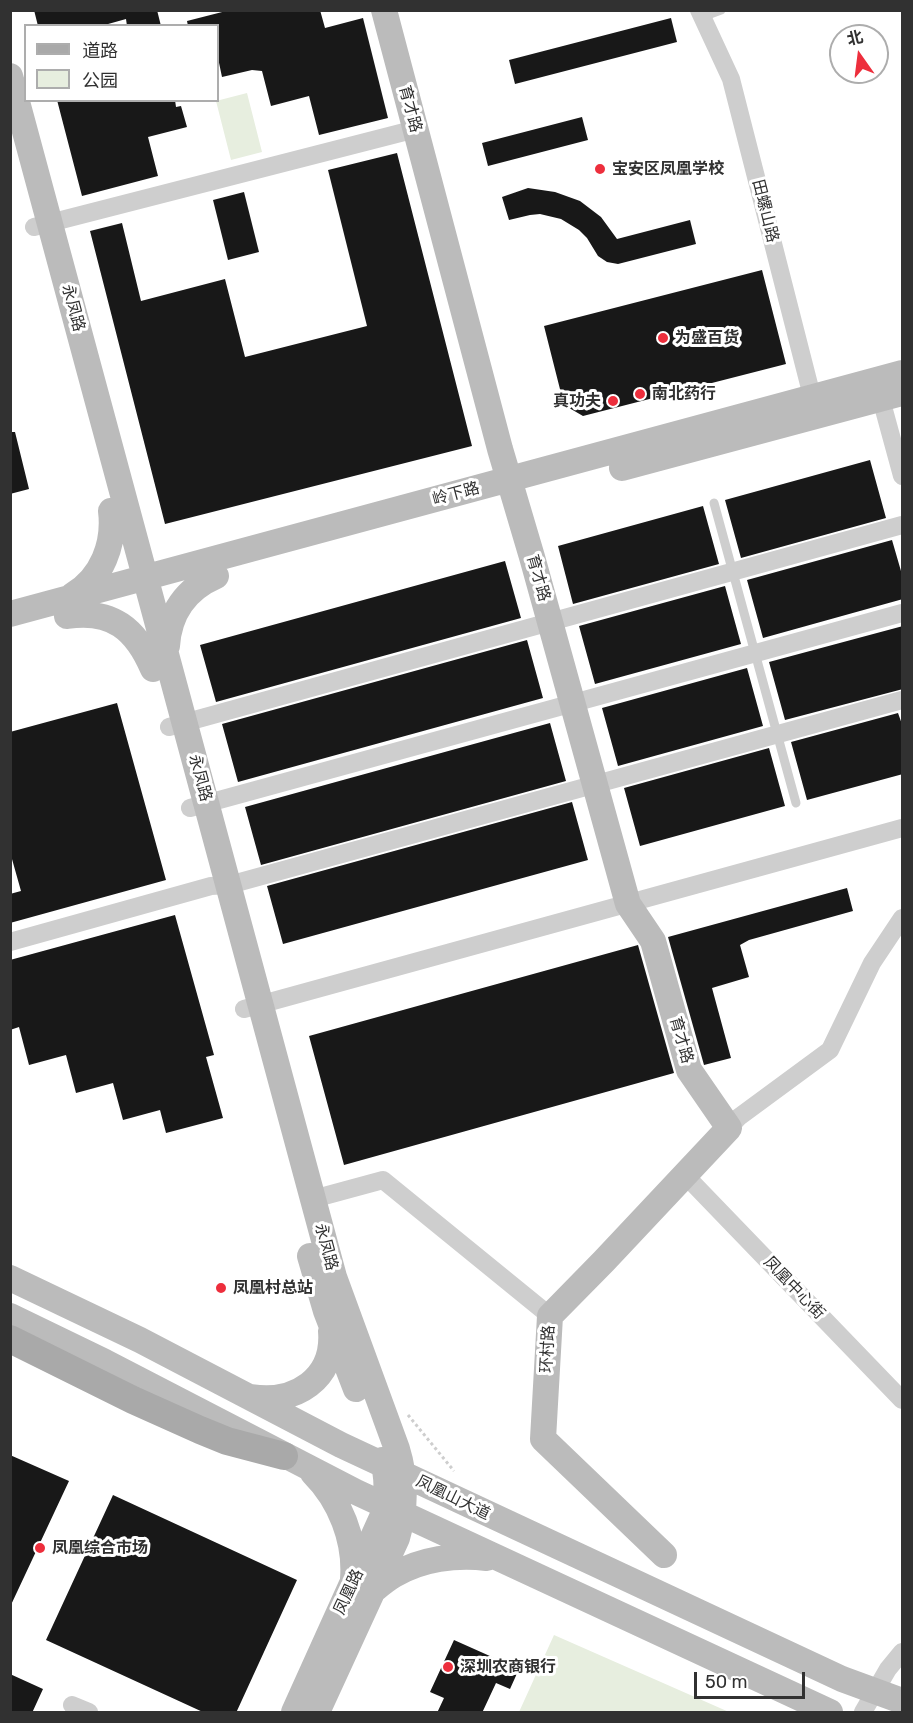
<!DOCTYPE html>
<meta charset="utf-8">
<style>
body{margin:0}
#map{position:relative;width:913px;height:1723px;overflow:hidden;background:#fff;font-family:Rubik,"Noto Sans SC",sans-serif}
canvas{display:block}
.frame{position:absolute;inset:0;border:12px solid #313131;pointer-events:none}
.legend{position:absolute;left:24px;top:24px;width:195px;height:78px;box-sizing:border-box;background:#fff;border:2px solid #adadad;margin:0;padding:8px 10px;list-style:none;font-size:18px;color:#313131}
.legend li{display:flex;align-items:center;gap:12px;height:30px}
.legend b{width:30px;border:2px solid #adadad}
.north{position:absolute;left:829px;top:24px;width:60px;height:60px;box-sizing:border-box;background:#fff;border:2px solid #adadad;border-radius:50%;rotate:346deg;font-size:16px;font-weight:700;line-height:24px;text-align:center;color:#313131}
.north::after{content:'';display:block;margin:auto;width:21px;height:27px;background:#ed2e3c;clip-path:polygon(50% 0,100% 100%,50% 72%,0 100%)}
.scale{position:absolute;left:694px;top:1672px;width:111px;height:27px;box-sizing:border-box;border:3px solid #313131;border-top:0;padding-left:8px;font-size:18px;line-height:21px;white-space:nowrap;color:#313131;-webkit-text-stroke:4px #fff;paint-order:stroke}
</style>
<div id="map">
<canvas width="913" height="1723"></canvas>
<div class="frame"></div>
<ul class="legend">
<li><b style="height:8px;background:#a9a9a9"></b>道路</li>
<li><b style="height:16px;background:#e7eedf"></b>公园</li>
</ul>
<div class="north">北</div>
<div class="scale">50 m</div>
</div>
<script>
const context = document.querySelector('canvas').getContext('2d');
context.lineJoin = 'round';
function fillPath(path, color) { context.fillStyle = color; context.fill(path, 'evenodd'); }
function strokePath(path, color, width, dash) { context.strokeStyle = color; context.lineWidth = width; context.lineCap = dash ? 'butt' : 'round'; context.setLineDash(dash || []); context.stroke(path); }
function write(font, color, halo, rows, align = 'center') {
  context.font = font + ' Rubik,"Noto Sans SC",sans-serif'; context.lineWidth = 6; context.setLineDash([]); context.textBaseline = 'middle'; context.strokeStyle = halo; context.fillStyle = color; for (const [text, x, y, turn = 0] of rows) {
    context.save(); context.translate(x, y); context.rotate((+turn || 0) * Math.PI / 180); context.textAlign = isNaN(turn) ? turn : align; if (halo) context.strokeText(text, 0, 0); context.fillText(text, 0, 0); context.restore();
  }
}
fillPath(new Path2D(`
 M247,93L262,152L231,160L216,101Z
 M554,1635L729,1712H519Z`), '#e7eedf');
fillPath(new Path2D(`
 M34,10H157L161,26H127L126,19L101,26H38Z
 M230,10H320L325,28L363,18L388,118L319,135L309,96L271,106L262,71L252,70L222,77L218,58V26H188L187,21Z
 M671,18L677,42L515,84L509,60Z
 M57,100H175L176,107L181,106L187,127L148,137L158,176L82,196Z
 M582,117L588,140L488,166L482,143Z
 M397,153L472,446L165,524L90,231L122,223L141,301L225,279L245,357L367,326L328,170Z
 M528,188L555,192L580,201L601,217L617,239L690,220L696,244L618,264L607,262L598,256L587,238L579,230L561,219L540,214L530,215L509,220L502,197Z
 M244,192L259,252L228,260L213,200Z
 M762,270L786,364L583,416L564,405L544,326Z
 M10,432H15L29,489L10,494Z
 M870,460L886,518L741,558L725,500Z
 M703,506L719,564L573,604L558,546Z
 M892,540L903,578V599L763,638L747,580Z
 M505,561L521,618L216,702L200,645Z
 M725,586L741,644L595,684L579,626Z
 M903,626V689L785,720L769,662Z
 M527,640L543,698L238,782L222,724Z
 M747,668L763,726L618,766L602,708Z
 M117,703L166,880L10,923V894L21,891L10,852V732Z
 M898,713L903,727V774L807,800L791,742Z
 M550,723L566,781L261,865L245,807Z
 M769,748L785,806L640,846L624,788Z
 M572,802L588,860L283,944L267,886Z
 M847,888L853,911L749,940L740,945L749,977L712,988L731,1058L704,1065L668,937Z
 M175,915L214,1055L206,1057L223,1118L166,1133L160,1110L123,1120L113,1083L76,1093L66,1055L29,1065L19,1027L10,1030V960Z
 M638,945L674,1073L344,1165L309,1036Z
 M10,1455L69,1481L10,1607Z
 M113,1495L297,1580L236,1713H205L46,1640Z
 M454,1640L519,1669L510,1689L496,1683L482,1713H437L444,1698L430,1692Z
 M10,1674L43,1689L32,1713H10Z`), '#181818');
strokePath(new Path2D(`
 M408,1415L454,1471`), '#cecece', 3, [3, 3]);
strokePath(new Path2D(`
 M702,17L721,10
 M714,503L796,803`), '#cecece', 9);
strokePath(new Path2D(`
 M699,10L731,79L815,408
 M34,227L416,129
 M878,388L902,476
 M169,727L902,525
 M190,808L902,613
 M10,942L211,886L229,885L902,700
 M244,1009L902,828
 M729,1128L739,1117L830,1050L872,963L902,918
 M685,1175L902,1400
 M313,1199L383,1180L550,1316
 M72,1705L89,1712
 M863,1712L888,1669L902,1652`), '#cecece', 18);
strokePath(new Path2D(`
 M384,10L500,449L532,557L628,904L653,941L689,1070L729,1128L604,1261L550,1316L543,1439L664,1555
 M10,76L334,1277L397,1449C406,1478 406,1508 397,1538L317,1712
 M622,468L902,393
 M73,595C102,578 115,544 111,511
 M10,614L902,373
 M67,616C112,609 136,629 153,669
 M167,646C169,613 186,589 216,576
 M310,1256L326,1311L356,1389
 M10,1278L140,1340L341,1445L842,1679L902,1701
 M10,1316L105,1362L356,1492L830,1712
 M251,1397C295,1404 335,1379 331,1331
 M313,1473C340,1500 356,1540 353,1579
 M375,1589C381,1584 387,1579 394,1575C421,1559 456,1554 487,1558
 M294,1712L383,1515C387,1497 389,1478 382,1460`), '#bbb', 26);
strokePath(new Path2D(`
 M10,1339L133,1400L200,1430L227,1441L284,1456`), '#a9a9a9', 28);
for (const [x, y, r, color] of [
 [600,169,6,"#ed2e3c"],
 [663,338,6,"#ed2e3c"],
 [640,394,6,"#ed2e3c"],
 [613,401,6,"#ed2e3c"],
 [221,1288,6,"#ed2e3c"],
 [40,1548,6,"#ed2e3c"],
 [448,1667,6,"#ed2e3c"]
]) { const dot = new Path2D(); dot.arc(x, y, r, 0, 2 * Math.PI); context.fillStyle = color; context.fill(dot); strokePath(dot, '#fff', 2); }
write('16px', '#313131', '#fff', [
 ["育才路",410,109,75],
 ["田螺山路",765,211,76],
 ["永凤路",73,308,75],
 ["岭下路",456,494,-15],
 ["育才路",538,578,74],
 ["永凤路",200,778,75],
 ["育才路",681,1040,74],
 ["永凤路",326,1247,75],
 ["凤凰中心街",794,1288,46],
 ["环村路",548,1349,-87],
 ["凤凰山大道",453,1498,26],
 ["凤凰路",349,1592,-65]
]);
write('bold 16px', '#313131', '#fff', [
 ["宝安区凤凰学校",612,169],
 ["为盛百货",675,338],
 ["南北药行",652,394],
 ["真功夫",601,401,"right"],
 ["凤凰村总站",233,1288],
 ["凤凰综合市场",52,1548],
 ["深圳农商银行",460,1667]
], 'left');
</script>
